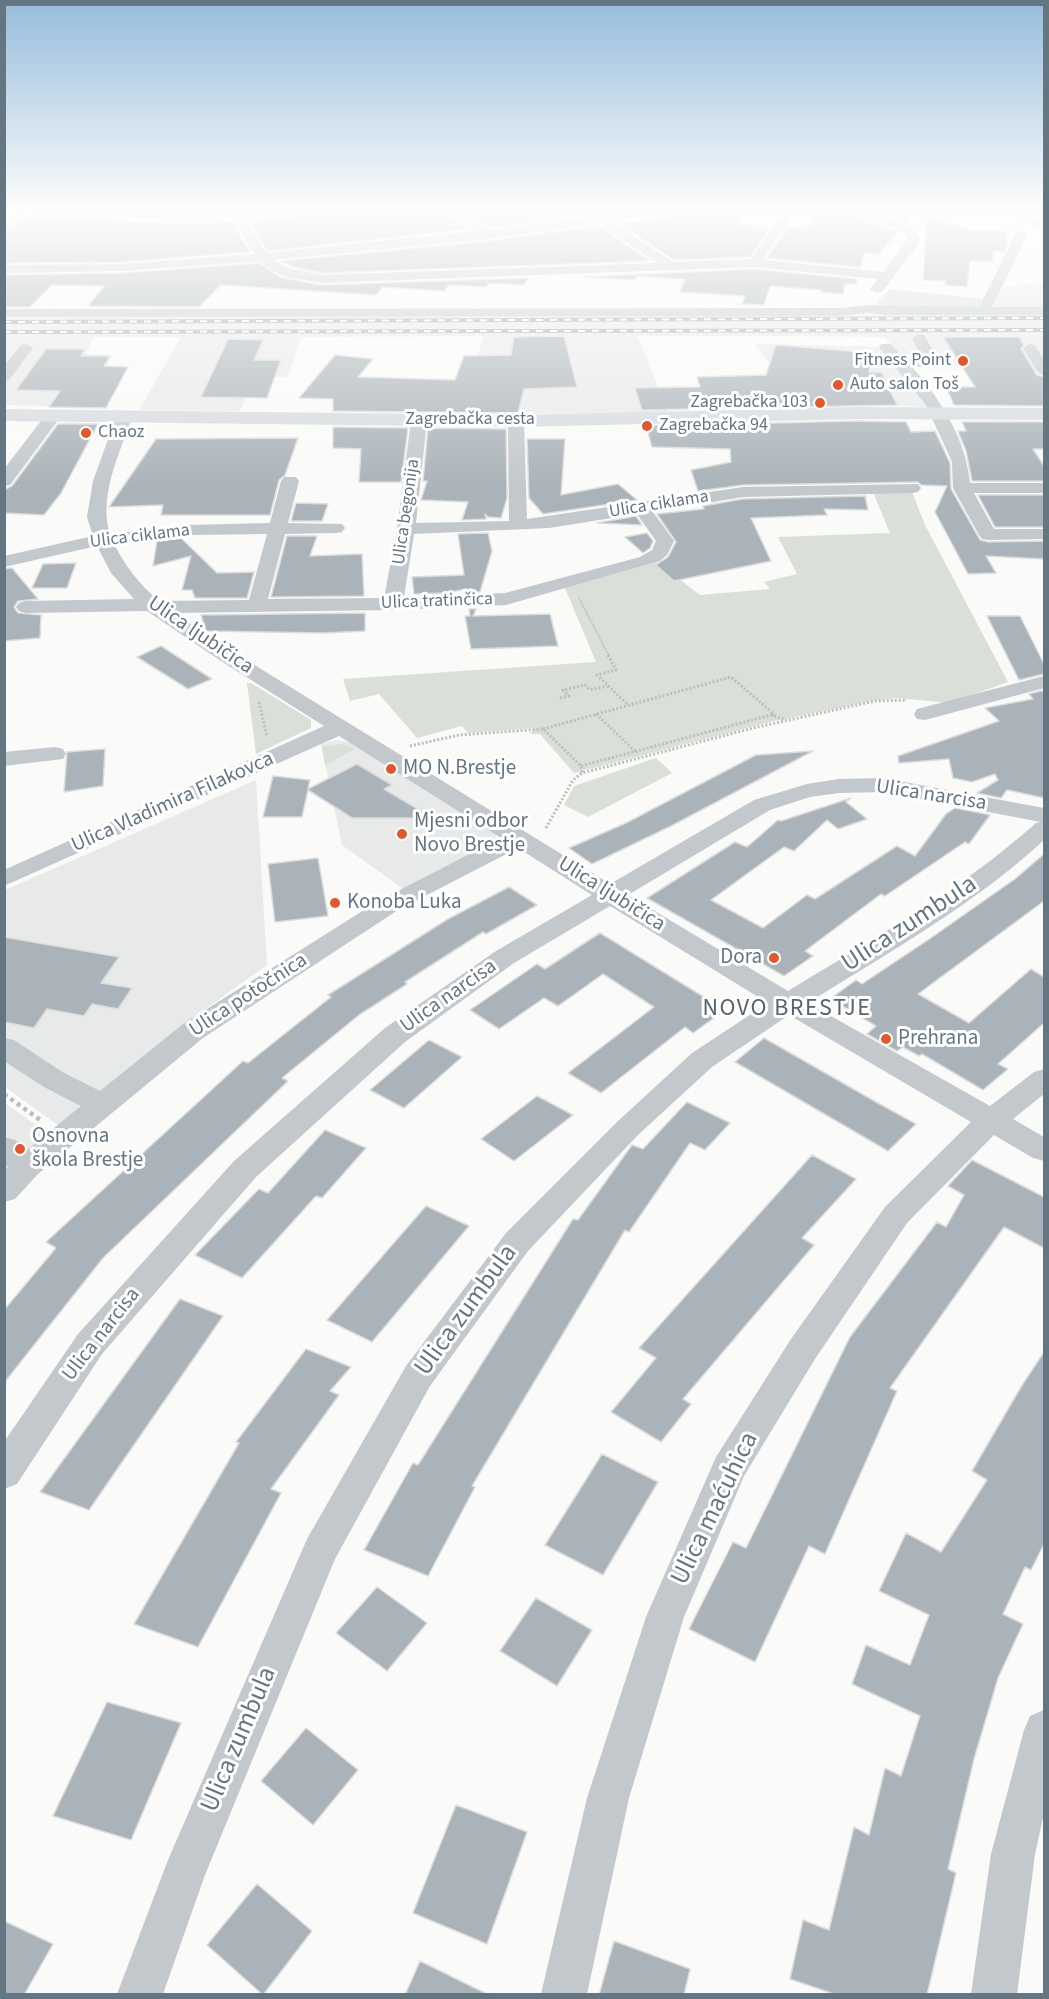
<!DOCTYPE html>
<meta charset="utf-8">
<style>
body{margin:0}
#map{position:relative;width:1049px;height:1999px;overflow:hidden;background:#fafaf8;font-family:"Source Sans 3",sans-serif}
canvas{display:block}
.frame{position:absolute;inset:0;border:6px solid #657683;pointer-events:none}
</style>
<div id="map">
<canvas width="1049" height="1999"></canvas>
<div class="frame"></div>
</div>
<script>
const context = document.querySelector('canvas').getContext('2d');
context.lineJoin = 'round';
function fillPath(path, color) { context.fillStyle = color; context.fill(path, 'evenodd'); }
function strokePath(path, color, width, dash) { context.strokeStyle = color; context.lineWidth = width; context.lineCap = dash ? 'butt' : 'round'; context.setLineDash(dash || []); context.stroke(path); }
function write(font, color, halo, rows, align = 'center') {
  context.font = font + ' "Source Sans 3",sans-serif'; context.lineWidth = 6; context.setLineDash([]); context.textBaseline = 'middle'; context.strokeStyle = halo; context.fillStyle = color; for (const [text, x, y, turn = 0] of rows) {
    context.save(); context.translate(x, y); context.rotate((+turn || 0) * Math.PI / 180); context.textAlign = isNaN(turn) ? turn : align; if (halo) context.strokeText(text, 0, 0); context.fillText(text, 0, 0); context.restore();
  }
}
fillPath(new Path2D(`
 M1044,282V307H992L1002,287Z
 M1044,314V374L1042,371H1026L1022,367L898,366L929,406L924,407L877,404L792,407L770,364L755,344L893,347L885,337L760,336H638L668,413L464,414L469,380L484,336L301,337L288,377L256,376L240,411L139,410L181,337H94L85,354L112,355L85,407L5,405V317Z
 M336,740L354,743L496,834L495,843L405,890L342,845L321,744Z
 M256,780L267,965L176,1030L66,1131L5,1087V890Z
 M5,1103L51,1136L5,1178Z`), '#e8e9e9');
fillPath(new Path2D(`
 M889,289L982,299L978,307L899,308L876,304Z
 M873,492H912L925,525L1008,682L950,703L898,698L877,700L770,722L574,773L540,734H530L534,728L468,733L462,726L417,738L379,694L350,701L343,679L596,662L565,588L657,562L700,595L770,589L764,582L797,574L778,537L890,533Z
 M247,683H251L311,720V728L256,754Z
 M341,744L355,749L325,765L322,747Z
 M656,758L672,773L588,817L564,805L574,786Z`), '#dadfd7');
strokePath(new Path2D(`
 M1006,208L1044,228`), '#bbc7cb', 4.5);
const building = new Path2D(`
 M88,208H269L199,211Z
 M323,208H381L392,211L444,208L469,229L267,251L249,221L315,214Z
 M463,208H545L557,219L490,228Z
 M692,208H716L717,215L741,216L738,225L770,227L750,257L674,260L620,224L684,214Z
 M866,208H894L913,213L906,221Z
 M814,214H846L897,232L879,254L864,253L861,266L859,267L767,258L787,228L803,229V226H811Z
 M25,216L147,222L232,221L250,252L122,262L4,263V231Z
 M927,217L969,229L1006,231L1007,247L1004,252L993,251V262L970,261L967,287L945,285V281L923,280Z
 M599,226L650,261L321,273L293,267L281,261L488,241Z
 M259,263L280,277L321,285L528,278L524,285L489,283L486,287L449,285L444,291L383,287L376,295L221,285L199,307L88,306L104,286L52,285L30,307H4V275L122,273Z
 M755,269L857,279L856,284H845L843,294L821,292L822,290L770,286L764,305L742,304L745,296L680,292L685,279L637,276L635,280L583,277Z
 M564,336L577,387L524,389L518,413L333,411V399L299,398L335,355L373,359L358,377L455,380L464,356L511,355L514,337Z
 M943,337H1019L1024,345L1021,349L1037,375L1044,377V406L954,405L946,387H975Z
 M228,339L263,340L254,360H281L267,398L201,397Z
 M776,345L873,353L869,372L882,373L897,405L642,410L635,388L700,387L697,377L766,375Z
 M46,349H85L81,356H110L104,366L128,367L106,408L49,407L60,391L16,390Z
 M858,421L906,422L911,432L935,431L950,463L951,489L980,540L988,542L1044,541V559L986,556L996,573L968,574L935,512L947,486L921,485L918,482L743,485L698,491L691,470L731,462L730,449L652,447L646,426Z
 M962,422H1044V449H1033L1044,466V481H972L966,451L958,431H966Z
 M58,424H98L61,493L44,515L4,513V490L12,486Z
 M333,427L408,428L401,482H359L361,449L333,448Z
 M428,428L506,429L507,498L501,518L488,517L485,514L486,519L462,520L468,502L421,500L427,481H423Z
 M298,438L285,475L279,480L270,515H161L163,505L109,507L156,439Z
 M527,439H565L561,495L618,484L637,500L543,514L529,498Z
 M978,495H1044V527H995Z
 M865,496L868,510L824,509L827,515L751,518L771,561L674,581L656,565L668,557L676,542L657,514L704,509L703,506L743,499Z
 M296,503L328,504L322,521H291Z
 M636,516L642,525L597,523Z
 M488,533L492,551L480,592H466V589L447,593L414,594L412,577L464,575L458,534Z
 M647,533L653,541L650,548L643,553L625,537Z
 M287,536H317L310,556L362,554L364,596L271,597Z
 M181,538L217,573L254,572L247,598H195L192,590H182L191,556L153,566L157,541Z
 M76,563L67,588H32L43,564Z
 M12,568L38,599L18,601L14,607L18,613L41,615L40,638L4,641V569Z
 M469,609H476L473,616L550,614L558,646L471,649L465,616H470Z
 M365,613V631L324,633L206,631L201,615Z
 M987,616H1020L1044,664V674L1019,680Z
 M161,646L212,679L188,689L137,657Z
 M1044,690V798L1007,790L1001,798L977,793L998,780L995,774L972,782L953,778L949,759L899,763L898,756L999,721L985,708L1033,699L1029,694Z
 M105,749L103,786L64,792L67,752Z
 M813,751L671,826L592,864L569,848L626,823L756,755Z
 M357,764L392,785L384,789L433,818H352L308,790L302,817H263L273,776L310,780L308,789Z
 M851,798L846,802L867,819L838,829L827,820L794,851L784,847L711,900L763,928L807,895L815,899L897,846L915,856L946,814L955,808L990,815L969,844L965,842L885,896L881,894L805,951L813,956L784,976L647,898L735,842L747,847L778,820L781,821Z
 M1044,854V901L918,994L969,1023L1031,969L1044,977V1023L998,1064L1008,1069L983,1090L922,1054L919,1056L903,1047L897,1051L867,1034L876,1026L830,999L856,980L862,984L928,940L1015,879Z
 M318,858L328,916L275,922L268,864Z
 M509,887L537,905L486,934L483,932L405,982L407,984L359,1015L282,1078L288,1081L103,1258L4,1383V1310L56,1248L46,1242L243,1061L248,1063L331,997L328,995L448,919Z
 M600,933L725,1010L693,1033L685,1027L601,1093L568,1073L654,1007L603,974L558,1006L544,998L499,1029L470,1010L537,964L545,969Z
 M4,937L119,957L101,983L132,988L118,1009L92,1004L84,1016L47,1009L34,1028L4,1022Z
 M764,1038L876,1102L916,1124L888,1151L735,1062Z
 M429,1040L462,1057L404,1108L370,1090Z
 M537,1096L573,1115L514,1161L481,1139Z
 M687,1102L730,1123L705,1150L690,1143L629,1232L625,1230L472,1486L475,1487L428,1576L364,1550L413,1463L418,1465L573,1219L578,1220L632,1145L643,1149Z
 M325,1130L366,1148L322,1198L316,1196L242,1278L195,1255L259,1189L268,1193Z
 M812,1155L856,1179L802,1238L814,1245L683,1399L691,1404L661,1442L611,1412L656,1358L639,1348Z
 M972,1160L1044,1197V1248L1004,1227L890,1388L897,1391L825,1554L809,1546L755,1662L689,1629L733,1542L746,1548L850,1337L937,1222L946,1227L964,1195L948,1186Z
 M426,1206L469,1226L372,1342L327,1320Z
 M180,1299L223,1316L89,1510L40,1492Z
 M306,1349L351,1367L330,1391L339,1395L271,1489L281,1493L198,1647L134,1624L239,1443L236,1442Z
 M1044,1352V1544L1031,1570L1025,1567L1003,1614L1023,1624L998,1678L974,1759L948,1869L956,1873L927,1995H837L790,1979L803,1920L829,1930L854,1827L869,1835L885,1768L901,1776L920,1716L852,1684L866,1645L910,1665L929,1615L879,1591L906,1533L941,1552L987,1480L972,1471L1021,1387Z
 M602,1454L658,1482L603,1575L545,1545Z
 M377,1587L427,1623L387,1671L336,1633Z
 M536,1598L592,1630L557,1686L500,1651Z
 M107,1702L181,1723L131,1840L53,1816Z
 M306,1728L358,1770L313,1825L261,1781Z
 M456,1805L527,1832L487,1944L413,1913Z
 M257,1884L312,1931L263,1995L207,1945Z
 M4,1921L53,1944L24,1995H4Z
 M614,1941L690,1969L684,1995H599Z
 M420,1961L489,1995H405Z`);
fillPath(building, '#aab3b9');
strokePath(building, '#dcdcda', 1.5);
strokePath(new Path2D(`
 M579,598L609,656`), '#bbbfc2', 2, [1.5, 1.5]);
strokePath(new Path2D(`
 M608,655L616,670L597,675L628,705
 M560,698L569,696L563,690L585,685L590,690L607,686
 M259,702L267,736
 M596,714L636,752
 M543,729L731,677L774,714L771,715
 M410,746L459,735L543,729L581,766L582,773
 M581,766L771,715L786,720
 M546,828L573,780L582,773L753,728L875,701L907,700`), '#bbbfc2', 3, [2, 2]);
strokePath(new Path2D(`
 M4,1094L43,1122`), '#bbbfc2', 4.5, [4, 4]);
fillPath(new Path2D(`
 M4,208L199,213L321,208L315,212L245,219L266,253L475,231L446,208H459L489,230L590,217L591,213L602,215L659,208H690L684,212L611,221L673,262L751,259L781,215L785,214L791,218L763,260L884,272L908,238L902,231L843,211L841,208H858L910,225L920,238L917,246L882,292L877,293L870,289L878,279L755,267L321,283C300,279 275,278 260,261L122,271L4,273V265L122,264L254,254L233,219C157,222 81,217 4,213ZM598,223L657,263L321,275L292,269L273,260L488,239Z
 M1022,230L1028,234L992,307H1044V315H887L868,313L841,316L4,317V309L841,308L868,305L979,307L1016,234Z
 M919,334L924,335L940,363L933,367H912C941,399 966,440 970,483H1044V493H974L994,529H1044V539L988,540L982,539L979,535L953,488L952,462L926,405L879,347L881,344H891L904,359H923L912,338Z
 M26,344L33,348L9,380L4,381V366L21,345Z
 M1030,344L1035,345L1044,360V375L1039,374L1023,348Z
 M53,411L61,416L10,485L4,486V469L47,413Z
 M124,412L132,417C120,453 98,496 110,534L188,525L270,523L281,481L284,477H296L299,481L288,523L342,524L345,528L342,532L336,533L285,534L268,599L384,598L397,529L411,420L419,415L427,420L416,523L509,521L508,421L516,416L524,421L527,519L743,487L918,484L921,488L918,492L912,493L743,497L653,512L674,541L667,555L660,561L506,605L393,610L175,613L235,653L610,884L754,800L807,784L839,779L883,778L1044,808V840C974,905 889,952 808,1003L990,1106L1034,1072L1044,1069V1094L1013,1119L1044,1137V1161L1033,1158L994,1135L907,1223L815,1359L744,1476L684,1617L629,1798L587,1994H541L587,1798L646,1617L716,1457L791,1339L885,1207L971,1122L789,1015L712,1067L638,1135L528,1251L430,1386L335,1559L205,1875L163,1994H117L168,1860L307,1539L406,1366L506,1233L618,1121L692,1053L768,1003L610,906L514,963L405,1042L256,1177L102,1354L17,1484L4,1489V1442L78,1334L234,1161L385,1028L496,951L592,895L518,848L398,910L203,1038L38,1174L15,1199L4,1202V1171L8,1167L4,1164V1137L15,1140L27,1150L81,1106L44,1087L4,1061V1038L14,1040L64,1073L100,1091L183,1024L380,900L501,838L339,736L4,886V870L324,726L221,661L147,611L26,613L19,611L16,607L19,603L26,601L134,599L111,573L97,546L4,567V556L93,536L87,517L93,481L116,417ZM637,514L656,541L652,550L640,557L505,593L404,597L414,534L549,528ZM267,534L249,600L159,601C139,584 126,567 114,544L188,535ZM883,792L1041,822L1036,823C961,890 873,939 788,991L628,895L770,810L810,797L839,793Z
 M1044,676V688L925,720L917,719L914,714L917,709Z
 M55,747L63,749L66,754L63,759L4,766V752Z
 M1044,1710V1813L1035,1854L1017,1994H971L991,1854L1024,1730L1030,1716Z`), '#c3c8cc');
fillPath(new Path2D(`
 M858,407L1044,408V420L858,419L516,427L4,421V409L516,415Z`), '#d6dbdf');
const rail = new Path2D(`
 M4,322L1044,318
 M4,332L1044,330`);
strokePath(rail, '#a2aab0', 4);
strokePath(rail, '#fff', 2, [7]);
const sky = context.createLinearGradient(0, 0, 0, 488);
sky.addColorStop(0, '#96bcdc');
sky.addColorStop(0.43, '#fdfdfc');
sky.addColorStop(1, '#fdfdfc00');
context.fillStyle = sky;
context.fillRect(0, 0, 1049, 488);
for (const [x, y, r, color] of [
 [963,361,6,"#e4572e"],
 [838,385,6,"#e4572e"],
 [820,403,6,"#e4572e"],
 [647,426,6,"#e4572e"],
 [86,433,6,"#e4572e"],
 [391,769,6,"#e4572e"],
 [402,834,6,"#e4572e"],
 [335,903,6,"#e4572e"],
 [774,958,6,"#e4572e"],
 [886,1039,6,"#e4572e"],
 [20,1149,6,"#e4572e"]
]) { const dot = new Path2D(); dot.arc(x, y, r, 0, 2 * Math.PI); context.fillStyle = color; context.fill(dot); strokePath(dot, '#fff', 2); }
write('18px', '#657683', '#fff', [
 ["Fitness Point",951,361,"right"],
 ["Auto salon Toš",850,385],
 ["Zagrebačka 103",808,403,"right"],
 ["Zagrebačka 94",659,426],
 ["Chaoz",98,433]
], 'left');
write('18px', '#657683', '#fff', [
 ["Zagrebačka cesta",470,420],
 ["Ulica ciklama",659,505,-9],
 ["Ulica begonija",407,512,-82],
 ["Ulica ciklama",140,537,-7],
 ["Ulica tratinčica",437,602,-2]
]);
write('21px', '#657683', '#fff', [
 ["Ulica ljubičica",200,636,34],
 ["Ulica narcisa",931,796,9],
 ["Ulica Vladimira Filakovca",173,803,-24],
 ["Ulica ljubičica",611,895,32],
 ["Ulica potočnica",249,996,-33],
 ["Ulica narcisa",449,997,-35],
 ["Ulica narcisa",102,1335,-52]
]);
write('21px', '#657683', '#fff', [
 ["MO N.Brestje",403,769],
 ["Mjesni odbor",414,822],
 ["Novo Brestje",414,846],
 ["Konoba Luka",347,903],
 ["Dora",762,958,"right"],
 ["Prehrana",898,1039],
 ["Osnovna",32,1137],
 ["škola Brestje",32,1161]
], 'left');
context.letterSpacing = '1.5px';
write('24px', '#57646e', '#fff', [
 ["NOVO BRESTJE",787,1010]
]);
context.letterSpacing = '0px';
write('26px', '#657683', '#fff', [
 ["Ulica zumbula",910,925,-33],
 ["Ulica zumbula",467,1311,-54],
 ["Ulica maćuhica",716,1509,-64],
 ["Ulica zumbula",240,1740,-67]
]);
</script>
